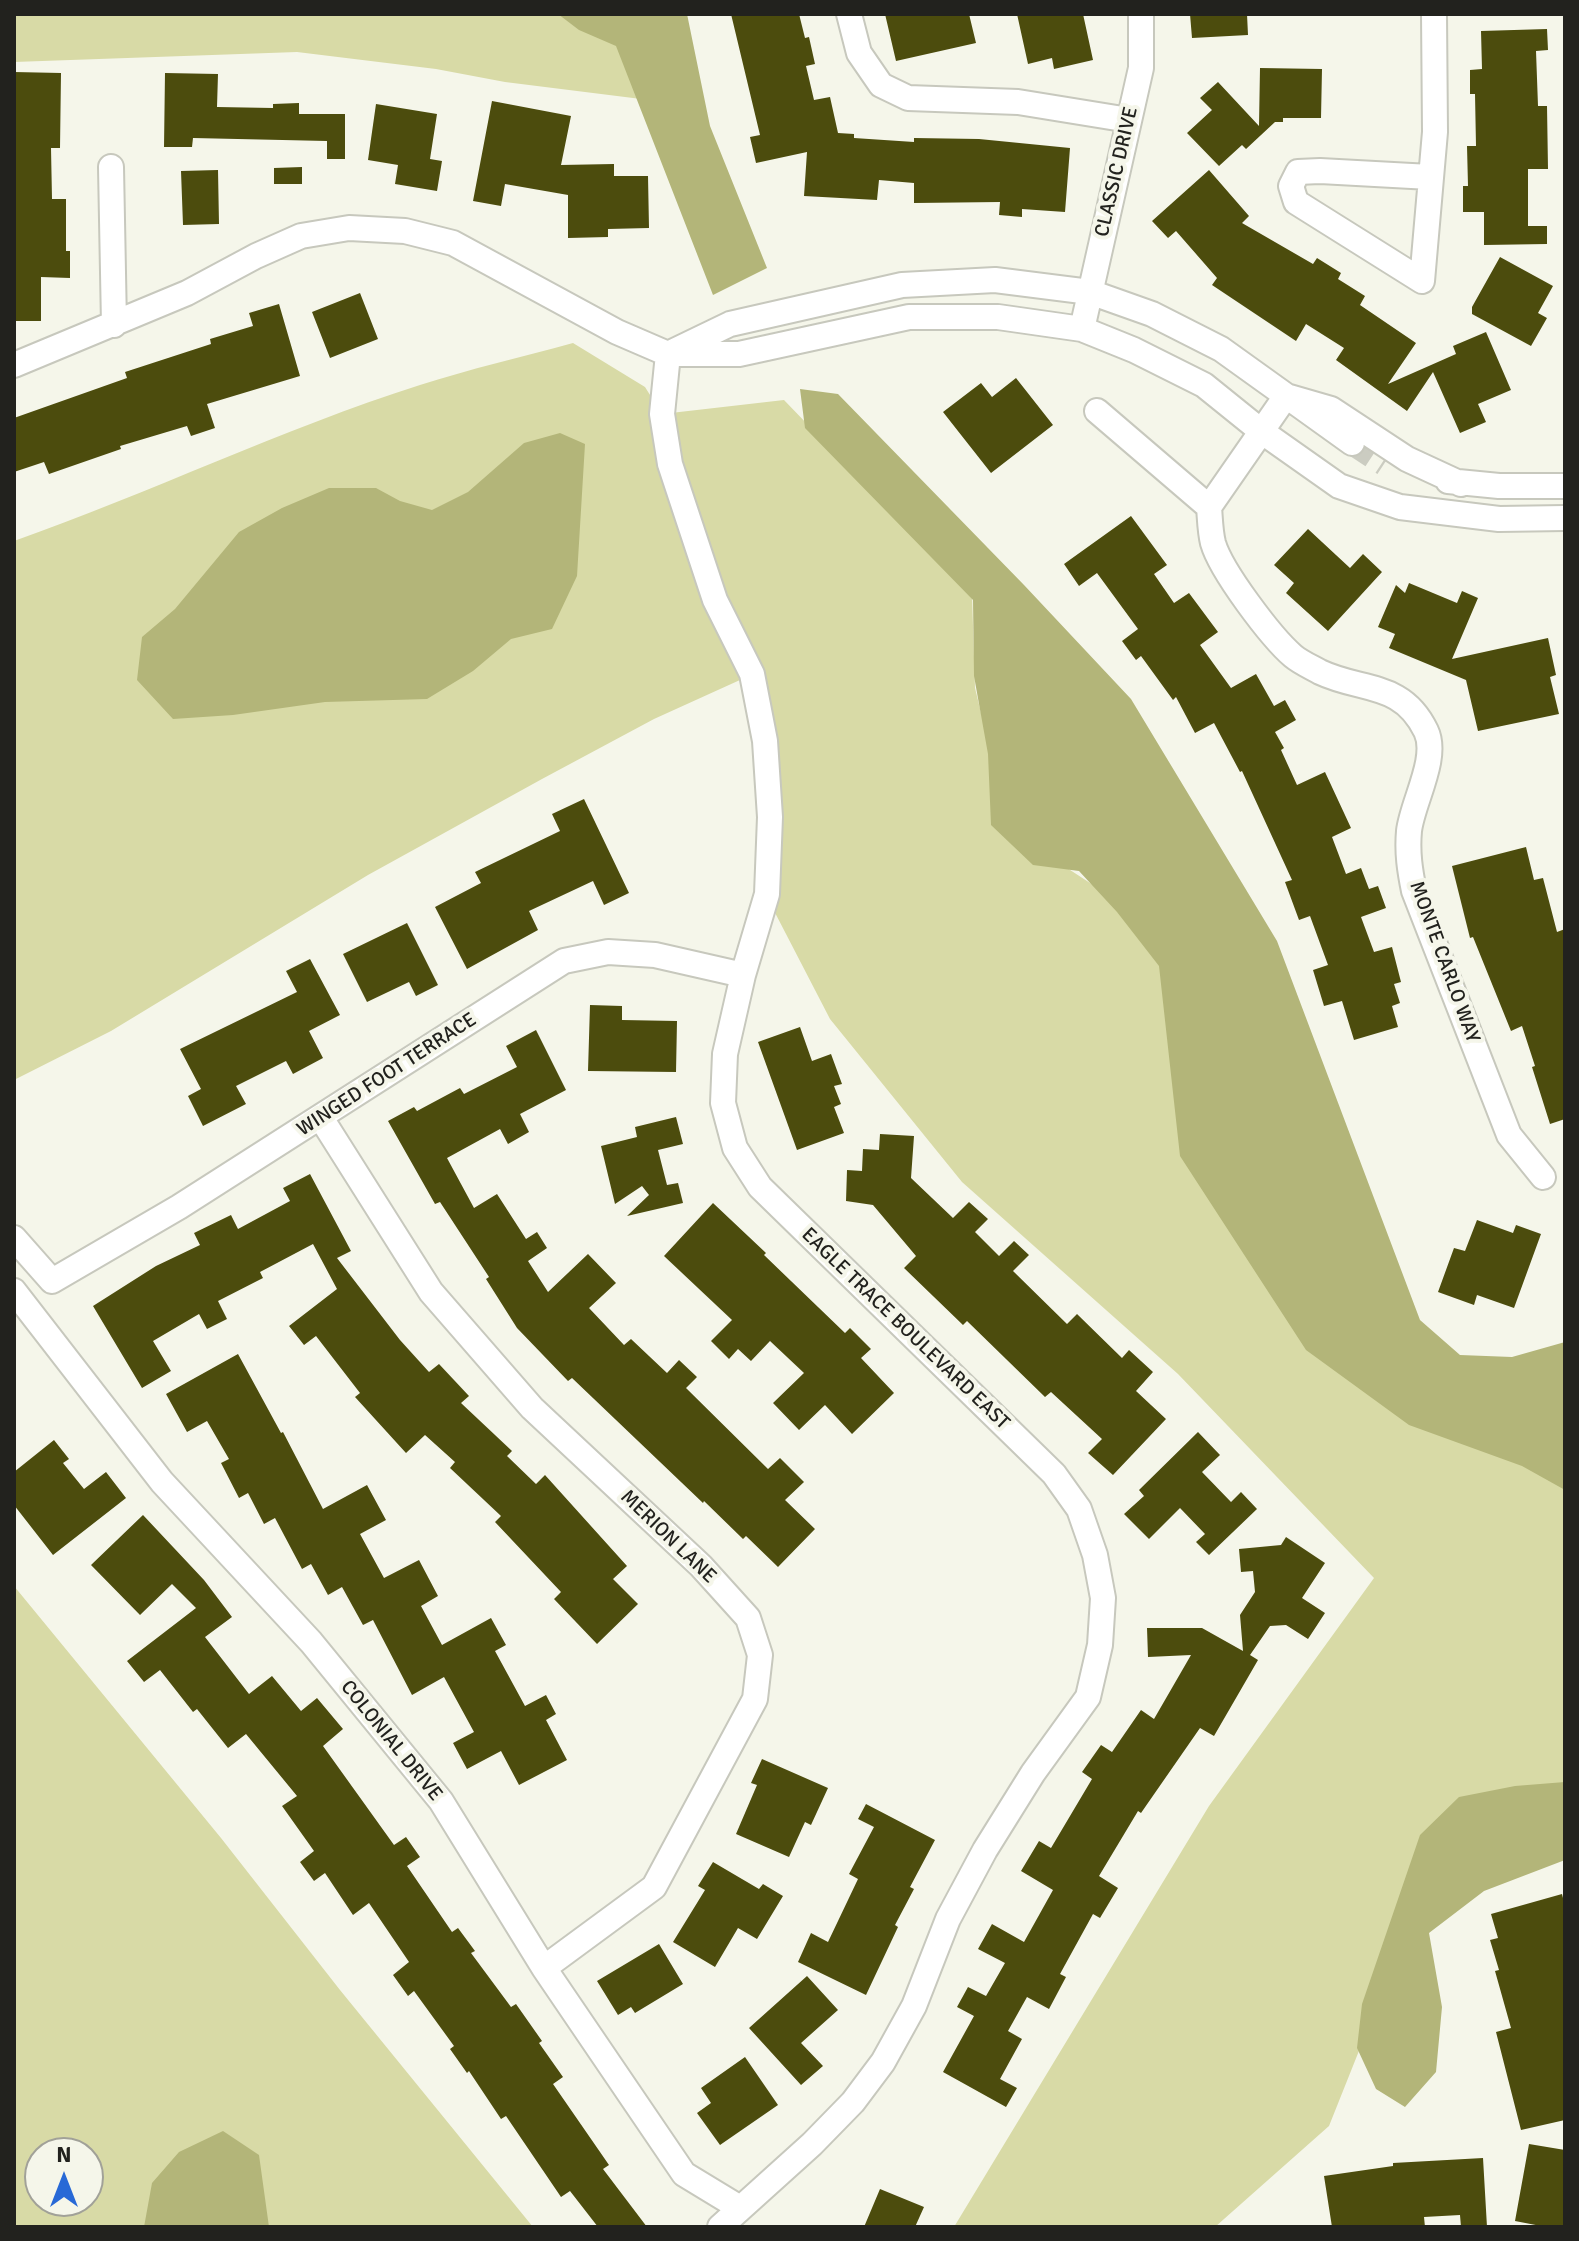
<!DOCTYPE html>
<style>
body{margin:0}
#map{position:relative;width:1579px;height:2241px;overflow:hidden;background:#f5f6ea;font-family:Signika,sans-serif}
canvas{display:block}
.frame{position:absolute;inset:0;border:16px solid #22221e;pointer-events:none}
.north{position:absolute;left:24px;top:2137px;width:80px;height:80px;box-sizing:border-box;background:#f5f6ea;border:2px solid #a1a198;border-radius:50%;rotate:0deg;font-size:22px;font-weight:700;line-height:32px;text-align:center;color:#22221e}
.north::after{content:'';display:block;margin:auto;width:28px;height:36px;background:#2869d6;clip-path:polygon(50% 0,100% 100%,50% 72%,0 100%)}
</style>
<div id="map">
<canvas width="1579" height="2241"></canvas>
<div class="frame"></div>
<div class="north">N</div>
</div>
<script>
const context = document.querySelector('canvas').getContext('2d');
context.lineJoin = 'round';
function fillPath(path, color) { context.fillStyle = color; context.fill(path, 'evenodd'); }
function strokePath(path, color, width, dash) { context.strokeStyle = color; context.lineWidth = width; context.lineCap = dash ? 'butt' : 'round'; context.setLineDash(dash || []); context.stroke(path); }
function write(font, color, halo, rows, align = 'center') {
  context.font = font + ' Signika,sans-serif'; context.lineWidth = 8; context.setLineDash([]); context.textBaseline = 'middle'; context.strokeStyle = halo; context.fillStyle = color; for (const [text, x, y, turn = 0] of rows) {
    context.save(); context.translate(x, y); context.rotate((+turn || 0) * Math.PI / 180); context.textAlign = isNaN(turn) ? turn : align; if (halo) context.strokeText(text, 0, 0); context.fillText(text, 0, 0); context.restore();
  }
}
fillPath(new Path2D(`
 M14,14H641L665,102L505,82L436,69L297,52L14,62Z
 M573,343L645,387L662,414L784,400L972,595L975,688L993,762L995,821L1205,958L1436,1420L1565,1460V1816L1408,1928L1329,2126L1215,2227H954L1209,1806L1374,1578L1178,1374L962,1182L830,1019L771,905L751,675L654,719L542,779L368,875L111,1031L14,1080V541C150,493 282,429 420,385C470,369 522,357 573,343Z
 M14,1586L221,1838L340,1990L533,2227H14ZM40,2153H88V2201H40Z`), '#d8daa6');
fillPath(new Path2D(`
 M558,14H687L710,126L767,268L713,295L616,46L579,30Z
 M800,389L838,394L1024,585L1131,699L1277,941L1420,1320L1460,1355L1512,1357L1565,1342V1490L1522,1466L1409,1425L1306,1350L1180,1156L1159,966L1117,912L1079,871L1033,865L991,825L988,754L974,676L973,600L805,428Z
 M560,433L585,444L577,576L552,629L511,639L473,671L427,699L325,702L233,715L173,719L137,680L142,637L175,609L239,532L282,508L329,488H376L400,501L432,510L468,492L524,443Z
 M1565,1782V1860L1484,1891L1429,1933L1442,2007L1436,2072L1405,2107L1376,2089L1357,2048L1362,2004L1420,1835L1459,1797L1515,1786Z
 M223,2131L259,2155L269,2227H144L152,2183L179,2152Z`), '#b3b579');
fillPath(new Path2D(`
 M731,14H799L805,38L809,37L815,64L806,66L814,100L830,97L838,133L854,134V138L914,142V138L979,139L1070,148L1065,212L1022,209V217L999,215L1000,202L914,203V183L879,180L877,200L804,196L807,152L756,163L750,137L760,135Z
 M885,14H969L976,43L896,61Z
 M1017,14H1083L1093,60L1054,69L1052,58L1028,64Z
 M1190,14H1247L1248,35L1192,38Z
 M1547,29L1548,50L1536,51L1538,106H1547L1548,169H1528V226H1547V244L1484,245V212H1463V186H1468L1467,146H1476L1475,94H1470V70L1482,69L1481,31Z
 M1260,68L1322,69L1321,118H1283V122H1275L1246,149L1242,145L1219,166L1187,133L1212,110L1200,98L1218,82L1259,126Z
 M14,72L61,73L60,148H51L52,199H66V251H70V278L41,277V321H14Z
 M165,73L218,74L217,107L273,108V104L299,103V114H345V159H327V141L193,138L192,147H164Z
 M492,101L571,116L561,165L614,164V176H648L649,228L608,229V237L568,238V195L505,184L501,206L473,201Z
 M376,104L437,114L430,159L442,161L437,191L395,184L398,165L368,160Z
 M302,167V184H274V168Z
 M218,170L219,224L183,225L181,171Z
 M1209,170L1249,216L1242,223L1313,264L1317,258L1341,273L1338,279L1365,296L1360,305L1416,343L1388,384L1456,354L1453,346L1486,332L1511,390L1478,404L1486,422L1460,433L1433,372L1407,411L1336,360L1344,348L1306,324L1296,341L1212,285L1217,278L1176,231L1168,238L1152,221Z
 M1500,257L1553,286L1538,313L1547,318L1531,346L1472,314V307Z
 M360,293L378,339L330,358L312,312Z
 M279,304L300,376L207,404L215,428L191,436L187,426L120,446L121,449L49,474L44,462L14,472V418L127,378L125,372L211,344L210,339L253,326L249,313Z
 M1016,378L1053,425L991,473L943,412L981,383L992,397Z
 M1131,516L1167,565L1154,574L1174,603L1189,593L1218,632L1200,645L1231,688L1256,674L1274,706L1285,700L1296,720L1275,732L1284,748L1281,750L1297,785L1325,772L1351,828L1332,837L1346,874L1361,868L1369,889L1378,886L1386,908L1361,917L1374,952L1392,947L1401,982L1394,984L1400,1003L1392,1006L1398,1027L1354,1040L1342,1001L1324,1006L1313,970L1328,965L1310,916L1299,920L1285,882L1292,880L1242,771L1240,772L1214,723L1195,733L1176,697L1173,700L1141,656L1136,660L1122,641L1138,629L1097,573L1079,586L1064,564Z
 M1308,529L1350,568L1363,554L1382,572L1328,631L1286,593L1294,583L1274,565Z
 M1409,583L1457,603L1462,591L1478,598L1452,659L1548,638L1556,675L1550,677L1559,714L1478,731L1466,680L1389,648L1395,634L1378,627L1396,585L1405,593Z
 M584,799L629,893L604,905L593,881L529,911L538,930L467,969L435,907L481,883L475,872L560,831L552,814Z
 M1526,847L1534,880L1543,878L1557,932L1565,929V1119L1550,1124L1532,1067L1535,1066L1522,1026L1511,1031L1473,937L1470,938L1452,866Z
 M407,923L438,985L416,996L409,982L367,1002L343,954Z
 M310,959L340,1015L309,1031L323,1058L293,1074L286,1061L236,1086L246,1104L203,1126L188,1096L201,1089L180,1049L297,992L286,971Z
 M590,1005L622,1006V1020L677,1021L676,1072L588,1071Z
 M800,1027L812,1061L831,1054L842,1084L834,1086L841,1104L834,1107L844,1133L797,1150L758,1042Z
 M536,1030L566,1090L520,1114L529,1132L508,1144L500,1129L447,1158L474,1208L497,1194L526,1239L537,1232L547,1248L528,1261L548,1292L588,1254L616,1283L589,1308L624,1345L631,1339L667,1373L679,1360L697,1377L686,1388L768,1469L780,1458L804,1482L785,1500L815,1529L778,1567L746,1536L743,1539L704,1501L703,1503L572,1378L568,1381L517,1328L486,1279L489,1277L440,1202L435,1204L388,1121L414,1107L417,1111L460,1088L464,1094L517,1067L506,1046Z
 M676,1117L683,1144L658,1150L667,1185L678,1183L683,1203L627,1216L649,1195L642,1186L615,1204L601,1146L637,1137L635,1127Z
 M880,1134L914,1136L911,1178L953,1218L969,1202L988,1219L975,1232L999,1256L1014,1241L1029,1255L1013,1271L1067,1324L1077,1314L1122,1358L1129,1350L1153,1372L1136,1391L1166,1419L1113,1475L1088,1453L1102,1439L1051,1392L1045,1397L967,1321L963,1325L904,1268L916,1256L873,1205L846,1201L847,1170L862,1171L863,1149L879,1150Z
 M310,1174L351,1251L337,1258L400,1340L429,1372L439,1364L469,1396L461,1403L512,1451L507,1456L536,1484L545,1475L627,1566L613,1579L638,1604L597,1644L554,1599L561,1592L495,1522L501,1516L450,1468L455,1462L425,1435L406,1453L355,1397L360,1393L316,1336L304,1345L289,1326L337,1289L313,1244L260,1272L263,1278L218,1301L227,1319L207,1329L199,1314L153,1341L171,1371L142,1388L93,1306L156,1266L200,1245L194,1233L231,1215L238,1229L290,1201L283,1188Z
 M713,1203L766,1253L764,1255L845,1333L850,1328L871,1349L861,1358L894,1393L852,1434L825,1405L799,1430L773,1403L804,1373L770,1341L751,1361L738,1349L729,1359L711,1341L732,1320L664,1256Z
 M1477,1220L1513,1233L1516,1225L1541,1234L1514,1308L1477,1295L1474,1305L1438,1292L1454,1248L1465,1251Z
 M238,1354L281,1433L283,1432L323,1509L367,1485L386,1520L360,1534L384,1578L419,1560L438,1596L421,1606L442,1645L491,1618L506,1645L495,1651L525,1706L546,1695L556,1714L546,1720L567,1760L519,1785L501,1751L467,1769L453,1743L474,1732L444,1677L412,1695L373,1620L363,1625L342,1587L328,1595L311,1564L302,1569L275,1518L264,1524L248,1493L239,1498L221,1463L229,1459L207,1421L187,1432L166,1394Z
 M1198,1432L1220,1455L1202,1472L1231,1502L1241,1492L1257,1509L1209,1555L1196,1542L1205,1534L1180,1508L1149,1539L1124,1514L1144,1496L1139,1490Z
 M54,1440L69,1459L63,1463L84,1489L106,1472L126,1498L53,1555L14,1505V1472Z
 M143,1515L204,1580L232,1617L205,1637L249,1694L272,1676L301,1711L317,1698L343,1729L323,1746L394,1845L406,1837L420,1857L407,1866L452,1932L458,1928L475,1951L471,1953L511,2007L516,2004L542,2041L539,2043L563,2077L553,2084L609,2165L603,2169L647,2227H598L570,2191L561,2197L506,2116L501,2119L469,2071L467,2073L450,2049L454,2046L414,1991L408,1996L393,1975L409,1962L369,1903L353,1915L325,1873L314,1881L300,1862L314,1851L282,1806L297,1796L246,1734L228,1748L197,1709L193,1712L160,1670L144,1682L127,1661L196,1608L172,1584L140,1615L91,1565Z
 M1286,1537L1325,1563L1302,1598L1325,1613L1308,1639L1286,1625L1270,1626L1250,1655L1258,1660L1214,1736L1200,1728L1141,1813L1138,1811L1099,1876L1118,1888L1100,1918L1093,1914L1060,1974L1066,1977L1049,2009L1027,1997L1008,2031L1022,2039L1000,2079L1017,2088L1006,2107L943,2072L974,2016L957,2007L968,1987L986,1996L1005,1963L978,1949L992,1924L1024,1942L1053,1890L1021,1871L1039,1841L1051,1848L1092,1779L1082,1772L1101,1745L1112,1752L1141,1710L1154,1719L1191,1655L1148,1657L1147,1628H1202L1243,1651L1240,1615L1255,1592L1253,1571L1241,1572L1239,1549L1281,1545Z
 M762,1759L828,1788L811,1825L805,1822L789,1857L736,1834L757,1785L751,1783Z
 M866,1804L935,1840L910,1887L914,1889L895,1925L898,1927L866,1995L798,1962L811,1933L828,1942L858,1879L849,1874L874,1827L858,1819Z
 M713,1862L759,1889L763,1884L783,1896L757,1939L738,1928L715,1967L673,1942L705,1890L698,1886Z
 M1562,1894L1565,1906V2120L1521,2130L1496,2032L1511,2028L1495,1971L1499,1970L1490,1940L1498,1938L1491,1914Z
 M659,1944L683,1984L635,2013L631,2007L618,2015L597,1981Z
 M807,1976L838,2010L801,2043L823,2066L801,2085L749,2028Z
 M745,2057L778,2105L720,2145L697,2113L711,2103L701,2088Z
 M1529,2144L1565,2150V2227H1546L1515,2221Z
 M1483,2158L1487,2227H1461L1460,2215L1424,2217L1425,2227H1332L1324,2176L1393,2166V2163Z
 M880,2189L924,2207L915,2227H864Z`), '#4c4c0d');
strokePath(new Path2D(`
 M1352,443L1384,464`), '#cbccc1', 24, [24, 12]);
const minor = new Path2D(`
 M849,14L859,53L881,85L908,98L1018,102L1129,120
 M111,167L114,325
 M1430,177L1320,171L1298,172L1291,186L1296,202L1422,281L1435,132L1434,14
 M1082,329L1141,68V14
 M674,351L730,324L902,285L995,280L1090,292L1152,314L1221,349L1352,443
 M668,354L662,414L670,464L715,600L752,674L765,741L770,817L767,894L743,975L725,1054L723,1103L735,1148L760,1187L1054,1474L1079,1509L1095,1555L1103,1598L1100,1645L1088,1697L1033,1773L985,1850L948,1919L914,2006L883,2062L853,2102L812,2144L720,2227
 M14,365L187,293L256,256L301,236L349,228L405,231L453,243L617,332L668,354H739L909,317H998L1082,329L1134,350L1204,385L1261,431L1339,486L1400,507L1499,519L1565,518
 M1097,411L1209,507
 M1448,481L1499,486H1565
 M1461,484L1407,459L1331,409L1286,396L1209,507C1210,518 1210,531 1213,543C1221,571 1271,637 1293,656C1300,662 1311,667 1320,672C1362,692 1402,681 1426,731C1439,758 1412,803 1409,831C1407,853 1410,871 1414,891L1509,1135L1543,1177
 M321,1118L431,1292L532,1408L701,1566L748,1618L760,1655L755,1699L654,1887L544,1968
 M14,1238L52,1281L179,1207L564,961L608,952L655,955L743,975
 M14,1291L162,1482L311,1642L441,1801L544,1968L684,2174L740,2208`);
strokePath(minor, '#c7c8bd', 28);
strokePath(minor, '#fff', 24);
write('20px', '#22221e', '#f5f6ea', [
 ["CLASSIC DRIVE",1117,172,-77],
 ["MONTE CARLO WAY",1444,962,70],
 ["WINGED FOOT TERRACE",387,1075,-33],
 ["EAGLE TRACE BOULEVARD EAST",905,1329,44],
 ["MERION LANE",668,1537,44],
 ["COLONIAL DRIVE",391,1741,51]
]);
</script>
